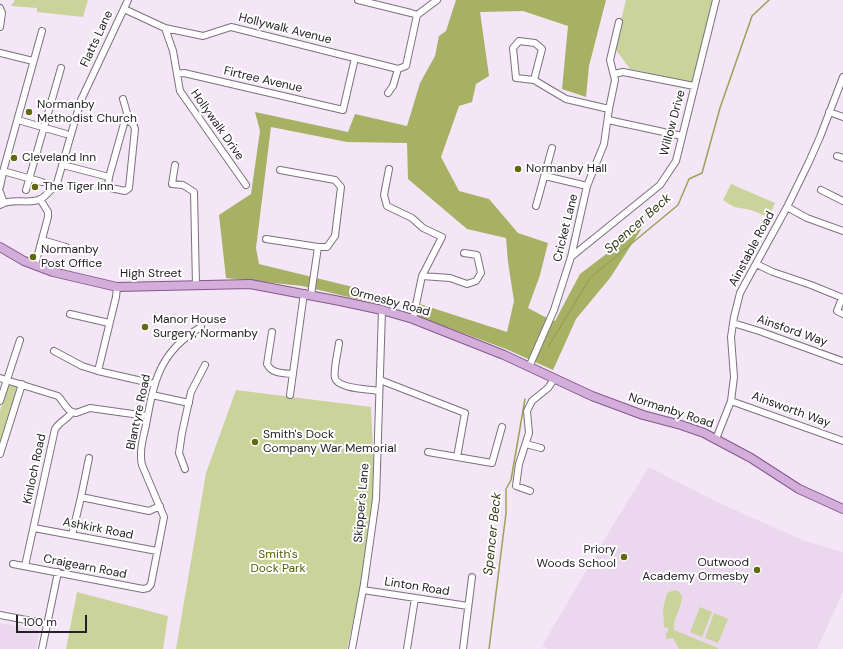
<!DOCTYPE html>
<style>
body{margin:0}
#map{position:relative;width:843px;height:649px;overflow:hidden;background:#f4e6f7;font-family:"DM Sans",sans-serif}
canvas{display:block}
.scale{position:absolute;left:16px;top:615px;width:71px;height:18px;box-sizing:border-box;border:2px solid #252026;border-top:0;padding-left:5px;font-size:12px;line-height:14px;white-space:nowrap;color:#252026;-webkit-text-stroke:3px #fff;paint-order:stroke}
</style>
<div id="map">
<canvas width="843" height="649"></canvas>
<div class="scale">100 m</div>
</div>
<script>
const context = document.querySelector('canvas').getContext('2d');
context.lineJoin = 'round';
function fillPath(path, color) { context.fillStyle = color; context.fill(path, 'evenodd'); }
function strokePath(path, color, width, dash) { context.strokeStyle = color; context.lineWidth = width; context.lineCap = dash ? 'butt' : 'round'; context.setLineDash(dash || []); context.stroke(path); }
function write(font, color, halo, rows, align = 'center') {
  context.font = font + ' "DM Sans",sans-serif'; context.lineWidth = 4; context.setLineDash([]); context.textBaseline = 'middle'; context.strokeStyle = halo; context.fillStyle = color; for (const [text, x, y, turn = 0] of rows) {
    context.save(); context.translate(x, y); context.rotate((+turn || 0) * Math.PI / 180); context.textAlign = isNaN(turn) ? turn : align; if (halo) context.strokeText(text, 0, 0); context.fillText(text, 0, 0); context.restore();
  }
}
fillPath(new Path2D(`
 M649,467L717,502L805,541L843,552V592L817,649H548L542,646L613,525Z
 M0,623L37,630L39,633L36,649H0Z`), '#ebd8ef');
fillPath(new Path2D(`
 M15,0H88L83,17L37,12V8L11,6Z
 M626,0H713L692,82L630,69L616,50L621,20Z
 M731,184L775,203L769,217L751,210L734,207L723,200Z
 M9,382L20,384L0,449V411Z
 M236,390L371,407L375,494L359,593L347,649H176L206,473Z
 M674,590L678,591L682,596C682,609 672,618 674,630L718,648V649H679L673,638L666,639V634L669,628L664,627L663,609L667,593Z
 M77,592L168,616L163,649H66Z
 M700,607L712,612L702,637L690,632Z
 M714,613L728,619L718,643L705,638Z`), '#cad39a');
fillPath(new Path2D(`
 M456,0H606L589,66L586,97L562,89L568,26L523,11L480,12L489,76L476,84L472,102L459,106L441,157L459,191L489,199L518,233L548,243L540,275L528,308L543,316L555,321L580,274L644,225L610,278L576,319L553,370L506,349L419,317L420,304L507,332L514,301L508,262L506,238L467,229L408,179L407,143L347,142L271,127L256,248L259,264L357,288L397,300L395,308L302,286L226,278L219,215L251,194L260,131L255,112L348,132L355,114L407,126L420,83L435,56L439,36L446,31Z`), '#a6b164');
strokePath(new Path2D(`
 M548,347L590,278L678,205L689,179L702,173L720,108L752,16L769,0
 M489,649L506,513V489L511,480L525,399`), '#99a356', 1.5);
const minor = new Path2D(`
 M358,0L411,13L417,15
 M0,8L2,13L0,27
 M124,9L165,28L203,36L231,27L398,69
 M165,28L173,51L180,91L246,185
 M0,53L33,61
 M177,74L184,73L343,110L355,58
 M614,74L623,72L694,86
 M534,80L516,78L513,48L519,41L535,43L542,49L534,80L566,99L609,109
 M388,93L393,86L398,69L406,66L417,15L437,0
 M123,99L127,113L109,177L108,186L111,188L125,191L129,188L135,129C134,124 131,121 125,120
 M829,112L843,117
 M18,120L66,134
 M608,120L682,136
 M837,156L843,158
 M63,165L109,177
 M175,165L172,184L183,185L194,192L196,286
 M389,169L384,195L387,206L412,218L423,228L442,237L422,276L413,319
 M3,171L42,182
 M545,176L587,186
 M0,187L4,168L42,31
 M26,190L61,68
 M821,190L843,201
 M0,192L4,203
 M0,205C14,197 28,205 41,199C47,195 52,189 57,183L81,100L128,0
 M536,206L552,148
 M787,207L807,218L843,231
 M266,239L318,247H327L335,236L341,187L335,180L280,170
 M42,240L66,247
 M571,257L660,185L676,161L716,0
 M756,264L773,272L811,285L843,298
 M35,265L48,217V212L40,199
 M422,276L450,278L467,284L476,281L481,273L477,255L464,253
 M311,295L318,247
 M842,298L837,311L843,314
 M70,314L109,323
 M733,323L759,331L842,361
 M272,332L267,364C272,374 283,373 293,374
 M339,343C338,352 333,371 335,378C338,389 369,389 379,391
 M54,351L82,366L98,371L155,384
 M529,367L554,310L571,257L587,186L604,144L609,109L615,80L610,60L619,22
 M98,371L116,297L117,287
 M0,378L58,396C63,401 66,409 72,412
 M380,380L465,413L457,457
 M152,395L189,403
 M290,395L304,293
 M0,401L20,340
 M731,401L843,441
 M716,439L731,401L734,377L731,337L734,317L740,293L787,207L808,164L820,137L843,77
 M526,444L541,448
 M428,452L492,463L502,427
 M0,454L22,384
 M185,469L179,453L182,433L191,392L205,365
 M530,491L516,486L519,464L529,433L527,411L532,401L548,388L554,379
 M81,497L149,511L160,506
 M34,528L157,551
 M72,535L81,497L89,458
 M13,564L143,589L148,588L151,584L164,517L142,465C139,452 143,438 146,425C154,381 159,352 201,327
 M25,566L55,429C60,421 68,419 72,412L76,413L90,408L147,416
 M363,590L468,606
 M0,615L47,624
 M42,649L58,572
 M352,649L364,584L376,499L382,310
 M407,649L415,598
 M463,649L472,577`);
const major = new Path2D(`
 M0,247L24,261L53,272L117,287L250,284L340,301L382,310L413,319L504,355L592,396L643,415L681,425L704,433L751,458L799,489L843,509`);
strokePath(minor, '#7c707e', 8);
strokePath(major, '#83598b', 10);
strokePath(minor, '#fff', 6);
strokePath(major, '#d3aeda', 8);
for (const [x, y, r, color] of [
 [29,112,4,"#616a0e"],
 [14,158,4,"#616a0e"],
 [518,169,4,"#616a0e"],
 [35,187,4,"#616a0e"],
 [33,257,4,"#616a0e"],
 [145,327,4,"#616a0e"],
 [255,442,4,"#616a0e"],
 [624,557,4,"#616a0e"],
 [757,570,4,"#616a0e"]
]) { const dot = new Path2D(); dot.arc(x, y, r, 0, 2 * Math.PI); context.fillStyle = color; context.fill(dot); strokePath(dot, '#fff', 1.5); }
write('12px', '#252026', '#fff', [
 ["Hollywalk Avenue",285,29,14],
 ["Flatts Lane",97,39,-65],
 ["Firtree Avenue",263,80,13],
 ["Willow Drive",673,123,-75],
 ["Hollywalk Drive",217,125,55],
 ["Cricket Lane",566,228,-76],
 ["Ainstable Road",752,249,-62],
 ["High Street",151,274],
 ["Ormesby Road",390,302,15],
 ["Ainsford Way",792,331,19],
 ["Ainsworth Way",791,410,20],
 ["Normanby Road",671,411,18],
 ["Blantyre Road",139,412,-78],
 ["Kinloch Road",35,469,-78],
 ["Skipper's Lane",362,503,-85],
 ["Ashkirk Road",98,529,11],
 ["Craigearn Road",85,567,11],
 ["Linton Road",417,587,9]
]);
write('12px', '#252026', '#fff', [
 ["Normanby",37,105],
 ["Methodist Church",37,119],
 ["Cleveland Inn",22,158],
 ["Normanby Hall",526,169],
 ["The Tiger Inn",43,187],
 ["Normanby",41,250],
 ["Post Office",41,264],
 ["Manor House",153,320],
 ["Surgery, Normanby",153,334],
 ["Smith's Dock",263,435],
 ["Company War Memorial",263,449],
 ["Priory",616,550,"right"],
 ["Woods School",616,564,"right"],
 ["Outwood",749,563,"right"],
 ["Academy Ormesby",749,577,"right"]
], 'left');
write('12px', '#565e00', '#fff', [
 ["Smith's",278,555],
 ["Dock Park",278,569]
]);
write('italic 13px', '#333816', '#fff', [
 ["Spencer Beck",638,224,-41],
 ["Spencer Beck",493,534,-84]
]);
</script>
